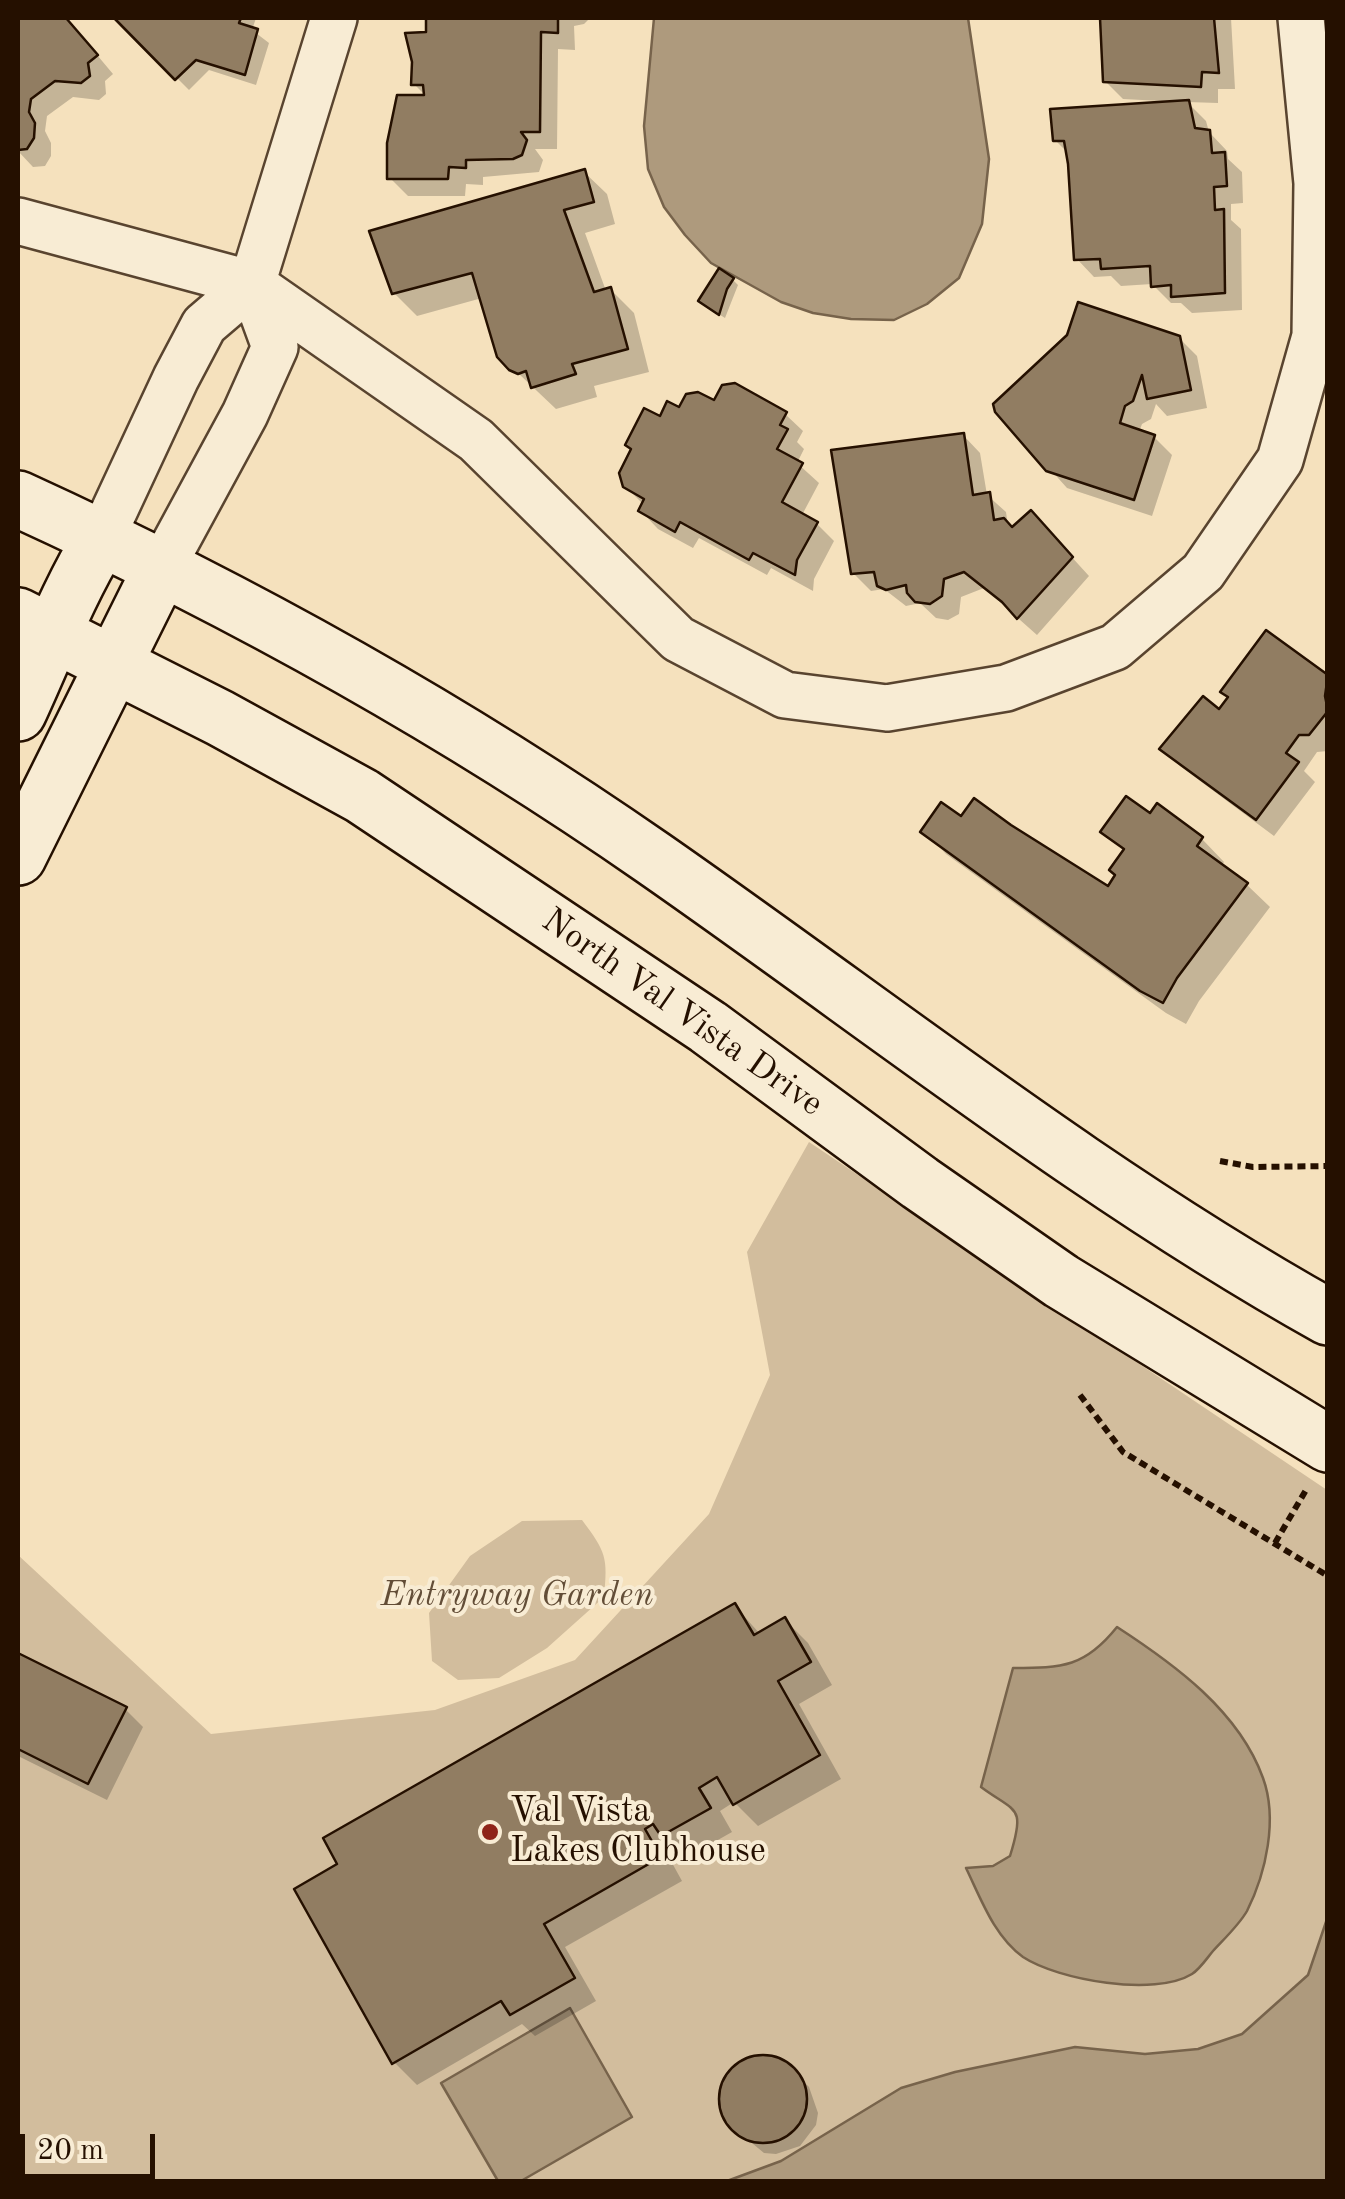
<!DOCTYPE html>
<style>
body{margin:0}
#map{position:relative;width:1345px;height:2199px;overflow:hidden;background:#f5e1bd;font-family:"Old Standard TT",serif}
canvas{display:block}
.frame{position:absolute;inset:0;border:20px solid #251000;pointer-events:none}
.scale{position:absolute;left:20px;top:2134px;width:135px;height:45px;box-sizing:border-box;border:5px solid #251000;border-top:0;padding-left:12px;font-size:30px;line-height:35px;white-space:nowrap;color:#251000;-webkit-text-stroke:8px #f8ecd4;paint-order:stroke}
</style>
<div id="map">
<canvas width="1345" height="2199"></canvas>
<div class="frame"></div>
<div class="scale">20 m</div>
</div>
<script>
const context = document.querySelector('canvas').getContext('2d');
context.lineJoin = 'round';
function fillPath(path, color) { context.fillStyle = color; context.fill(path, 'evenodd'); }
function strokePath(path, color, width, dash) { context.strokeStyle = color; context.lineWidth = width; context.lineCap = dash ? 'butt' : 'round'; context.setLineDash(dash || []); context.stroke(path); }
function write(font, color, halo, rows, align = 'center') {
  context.font = font + ' "Old Standard TT",serif'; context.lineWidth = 8; context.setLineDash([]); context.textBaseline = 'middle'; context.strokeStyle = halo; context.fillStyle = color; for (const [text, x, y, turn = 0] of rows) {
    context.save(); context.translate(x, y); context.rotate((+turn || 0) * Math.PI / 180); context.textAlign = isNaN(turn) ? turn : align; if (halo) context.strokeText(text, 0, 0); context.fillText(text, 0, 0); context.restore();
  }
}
fillPath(new Path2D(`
 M809,1142L1327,1490V1919L1308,1975L1242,2033L1198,2049L1145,2054L1074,2047L955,2072L901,2088L781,2161L727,2181H18V1555L211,1734L435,1710L575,1660L709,1514L770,1375L747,1252Z
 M582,1520C606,1552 608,1557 604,1597L547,1648L499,1678L458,1680L432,1661L429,1613L470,1556L522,1521Z`), '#d2bd9d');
const water = new Path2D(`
 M654,18H968L989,159L982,224L959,278L927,304L894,320L851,319L813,313L781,302L711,263L685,235L664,207L648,169L644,126Z
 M1117,1627C1174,1664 1239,1711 1263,1778C1278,1819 1266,1873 1247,1911C1239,1925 1224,1939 1213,1951C1207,1958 1200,1969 1192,1974C1155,1997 1058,1980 1023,1957C994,1936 981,1899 966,1868L993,1866L1010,1856C1026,1805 1016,1813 981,1787L1013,1668C1063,1668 1085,1667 1117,1627Z
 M1327,1919V2181H727L781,2161L901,2088L955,2072L1075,2047L1145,2054L1198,2049L1242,2034L1308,1975Z
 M570,2008L632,2117L521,2181H498L441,2083Z`);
fillPath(water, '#ae9a7d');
strokePath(water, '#77634b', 2.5);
fillPath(new Path2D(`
 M19,18H66L113,74L105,81L106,94L99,100L73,97L47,116L45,131L51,143V156L45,166L33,167L18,151Z
 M117,18H256L252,30L269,43L256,85L209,70L189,90Z
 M429,18H590L584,24L574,26L575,50L558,49L557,149H535L543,160L539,172L483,177V185L466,184L465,196H408L390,178L427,97L414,84L429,35Z
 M1102,18H1231L1235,89H1218V103L1187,102L1206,121L1209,132L1227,151L1228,159L1242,172L1243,203L1231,204V220L1241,229L1242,310L1192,313L1181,303H1171L1152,284L1121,286L1111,276L1094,277L1077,259L1069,154L1055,140L1161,105V101L1123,99L1105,81Z
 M584,172L607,194L615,224L585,233L606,291L611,290L634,313L649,372L594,386L597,397L556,409L500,356L482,298L417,316L394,293Z
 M733,280L738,285L725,318L706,306Z
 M1179,338L1197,356L1207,408L1167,416L1156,404L1151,419L1142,424L1139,432L1154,437L1172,455L1152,516L1067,488L997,410Z
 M715,404L785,414L803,431L797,442L804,449L797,463L819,483L802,515L817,524L834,541L814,579L813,591L771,568L767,575L699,538L693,548L658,529L641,511L644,505L625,486L661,419L680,411Z
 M963,435L980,453L987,495L1006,512L1008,526L1013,530L1048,531L1089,576L1037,635L984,588L961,597L959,614L948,620L936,618L920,603L906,606L884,589L871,591L853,573Z
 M1328,678V751L1317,752L1304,771L1315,782L1274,836L1180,766L1162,748L1220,712Z
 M1157,807L1202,839L1224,862L1221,866L1247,885L1270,907L1199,1001L1186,1024L1166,1013L946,854L924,831L962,820L1108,889L1118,875L1125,852L1104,831L1150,817Z
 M735,1606L760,1634L785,1620L808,1643L832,1685L799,1704L841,1779L758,1826L734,1802L720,1811L732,1832L686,1858L675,1847L666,1852L682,1881L565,1947L596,2001L535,2036L522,2024L417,2085L394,2062L340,1865Z
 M18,1656L125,1709L143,1727L107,1800L18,1756Z
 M757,2058L786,2064L809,2087L818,2113L816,2125L800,2146L776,2154L764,2153L729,2124L721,2096L732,2070L744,2062Z`), '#0003');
const building = new Path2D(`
 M18,18H66L98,55L88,63L90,76L81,83L55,81L31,99L29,112L35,123L34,138L27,149L18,150Z
 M114,18H241L239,23L258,29L245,75L196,60L175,80Z
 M426,18H558V33L541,32L540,132H521L527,140L522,155L513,159L466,160V168L449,167L448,179H387V143L397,95H424L423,85H411L412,62L405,33L426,32Z
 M1100,18H1214L1219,73L1202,72L1201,87L1103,82Z
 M1189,100L1195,128L1210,130L1212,153L1225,152L1227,186L1214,187L1215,210L1224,209L1225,293L1171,297V285L1151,287L1150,266L1101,269L1100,259L1074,260L1068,164L1064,141H1053L1050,109Z
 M585,169L594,202L564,210L594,292L611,287L628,349L572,364L576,374L531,388L526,371L518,374L509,370L497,357L472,273L392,294L369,231Z
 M719,268L734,278L727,289L719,315L698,301Z
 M1078,302L1180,336L1191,390L1147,399L1142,375L1133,401L1125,406L1120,423L1155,435L1134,500L1046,471L995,412L993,404L1067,335Z
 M735,383L787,412L780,425L788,429L777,449L803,463L782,502L818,522L797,560L795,575L753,553L749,560L680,522L675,532L638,511L644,499L623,487L619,473L631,449L625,445L644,408L660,416L667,401L679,407L686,394L698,392L714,400L722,385Z
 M964,433L973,495L990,492L994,520L1004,518L1012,527L1031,510L1073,557L1017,619L1002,602L964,572L944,579L942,596L930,604L915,602L907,593L906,585L886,590L877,586L874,572L851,574L831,450Z
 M1266,630L1328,675L1325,696L1328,711L1309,735H1299L1286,753L1299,762L1256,820L1159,749L1203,696L1219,709L1228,697L1220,692Z
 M1126,796L1150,813L1157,803L1203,837L1197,846L1248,883L1177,978L1163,1003L1140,991L920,832L941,802L961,816L974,798L1011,825L1108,886L1115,875L1109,870L1124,849L1100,832Z
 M735,1603L754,1635L785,1617L811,1662L778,1681L820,1755L733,1805L717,1777L699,1788L711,1808L661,1836L653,1824L645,1829L661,1857L544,1924L575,1978L510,2015L501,2001L392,2064L294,1889L337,1864L323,1838Z
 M18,1653L127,1707L88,1784L18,1749Z
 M719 2099a44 44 0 1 1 88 0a44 44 0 1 1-88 0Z`);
fillPath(building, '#917d62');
strokePath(building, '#251000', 2.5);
const street = new Path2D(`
 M18,221L252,284L476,440L678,639L785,695L887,708L1006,688L1115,647L1203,572L1280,460L1315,336L1317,183L1301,18
 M101,539L176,378L204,325L252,284L334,18
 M161,569L245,414L275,347L252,284`);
const secondary = new Path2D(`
 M18,499C239,600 453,719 653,858C876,1013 1090,1184 1328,1317
 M18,616L220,718L362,796L708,1027L920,1183L1061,1281L1328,1444
 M18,713C45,655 67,594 101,539
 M18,857L161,569`);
strokePath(street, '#59442f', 50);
strokePath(secondary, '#251000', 60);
strokePath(new Path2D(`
 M1220,1161L1253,1167L1328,1166
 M1080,1395L1123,1452L1328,1576
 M1275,1543L1306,1490`), '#251000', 6, [8, 5]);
strokePath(street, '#f8ecd4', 45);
strokePath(secondary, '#f8ecd4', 55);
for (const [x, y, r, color] of [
 [490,1832,10,"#8f2418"]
]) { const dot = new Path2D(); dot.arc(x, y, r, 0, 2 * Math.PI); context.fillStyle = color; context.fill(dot); strokePath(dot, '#f8ecd4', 4); }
write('35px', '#251000', '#f8ecd4', [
 ["North Val Vista Drive",682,1013,35]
]);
write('italic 35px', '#624d37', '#f8ecd4', [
 ["Entryway Garden",517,1596]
]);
write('35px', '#251000', '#f8ecd4', [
 ["Val Vista",510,1812],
 ["Lakes Clubhouse",510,1852]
], 'left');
</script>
